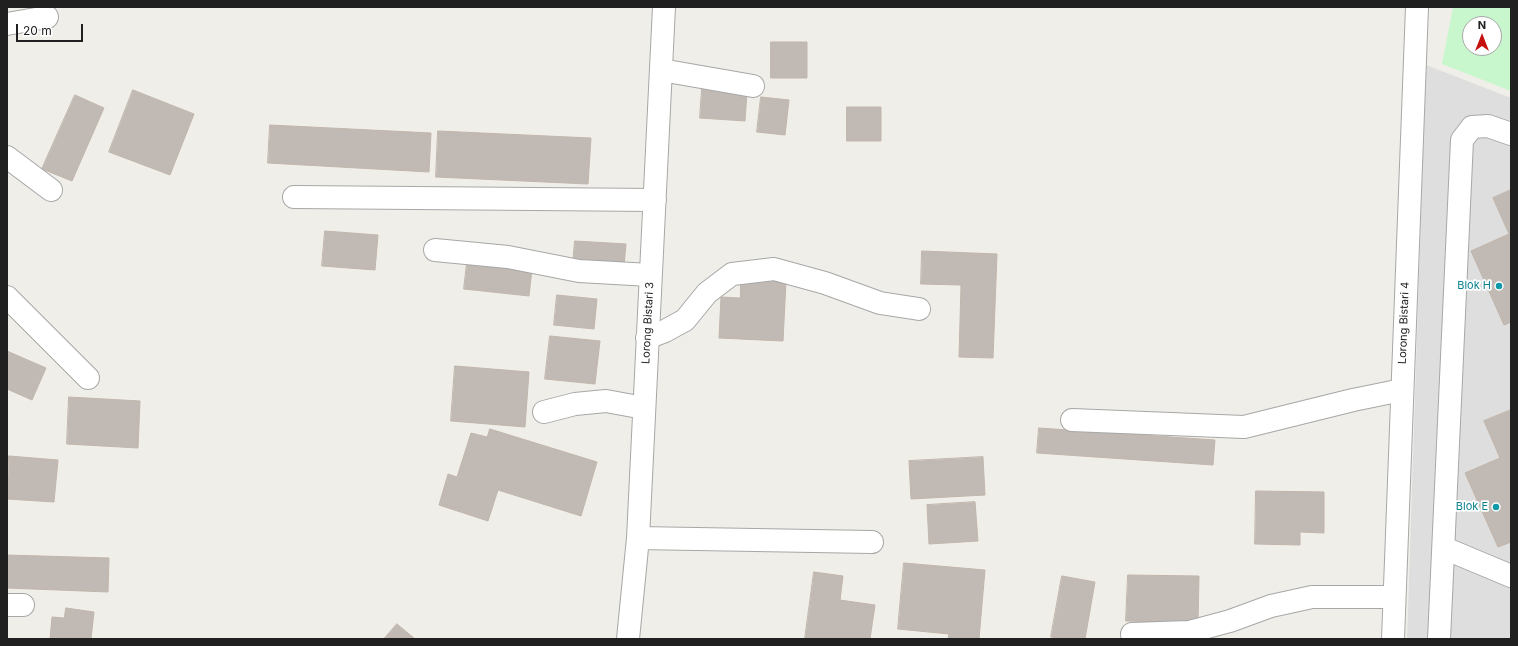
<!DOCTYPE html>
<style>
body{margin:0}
#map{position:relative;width:1518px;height:646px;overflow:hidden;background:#f0eee8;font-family:Inter,sans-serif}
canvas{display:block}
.frame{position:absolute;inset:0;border:8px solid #202020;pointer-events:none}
.north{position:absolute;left:1462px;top:16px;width:40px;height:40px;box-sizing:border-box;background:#fff;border:1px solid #a6a6a6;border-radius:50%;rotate:0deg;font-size:11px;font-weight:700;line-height:16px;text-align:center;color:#202020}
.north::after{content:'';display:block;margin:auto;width:14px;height:18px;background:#c5100c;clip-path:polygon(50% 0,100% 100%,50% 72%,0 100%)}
.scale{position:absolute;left:16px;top:24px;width:67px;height:18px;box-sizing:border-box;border:2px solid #202020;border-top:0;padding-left:5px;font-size:12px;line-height:14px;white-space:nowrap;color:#202020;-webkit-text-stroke:3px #fff;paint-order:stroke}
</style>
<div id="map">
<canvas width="1518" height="646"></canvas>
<div class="frame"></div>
<div class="north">N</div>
<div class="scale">20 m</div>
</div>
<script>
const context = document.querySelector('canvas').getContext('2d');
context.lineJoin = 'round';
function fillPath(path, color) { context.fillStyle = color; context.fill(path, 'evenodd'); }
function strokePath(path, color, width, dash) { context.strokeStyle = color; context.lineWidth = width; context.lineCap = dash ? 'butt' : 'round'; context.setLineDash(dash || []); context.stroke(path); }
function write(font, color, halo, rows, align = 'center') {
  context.font = font + ' Inter,sans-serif'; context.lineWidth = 3.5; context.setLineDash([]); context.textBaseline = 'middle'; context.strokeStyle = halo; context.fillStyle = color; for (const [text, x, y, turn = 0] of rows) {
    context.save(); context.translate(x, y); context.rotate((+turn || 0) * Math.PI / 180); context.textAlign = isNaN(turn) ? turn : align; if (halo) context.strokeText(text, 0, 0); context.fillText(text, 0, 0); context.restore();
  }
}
fillPath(new Path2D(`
 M1426,65L1511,98V639H1407Z`), '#dedede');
fillPath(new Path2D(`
 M1453,7H1511V91L1442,64ZM1470,24H1494V48H1470Z`), '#c8f7cd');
const building = new Path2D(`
 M771,42H807V78H771Z
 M702,89L747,92L745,121L700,118Z
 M133,90L194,114L170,175L109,152Z
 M75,95L104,108L72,181L42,169Z
 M761,97L789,100L785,135L757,132Z
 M847,107H881V141H847Z
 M270,125L431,133L429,172L268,163Z
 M438,131L591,138L588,184L436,177Z
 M1511,190V322L1504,325L1471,251L1509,234L1493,198Z
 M325,231L378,235L375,270L322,266Z
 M575,241L626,244L624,266L573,263Z
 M922,251L997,254L993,358L959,357L961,285L921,284Z
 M467,263L532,269L529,296L464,289Z
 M741,280L786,282L783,341L719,338L721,297L740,298Z
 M557,295L597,299L594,329L554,325Z
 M550,336L600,341L595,384L545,379Z
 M7,351L46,368L32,400L7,389Z
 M455,366L529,372L525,427L451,421Z
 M69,397L140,401L138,448L67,444Z
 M1511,410V542L1498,547L1465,473L1500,458L1484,421Z
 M1039,428L1215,440L1213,465L1037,453Z
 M490,429L597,462L581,516L498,490L488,521L439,505L448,474L457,477L471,433L487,437Z
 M9,456L58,460L54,502L7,499Z
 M983,457L985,495L911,499L909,461Z
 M1256,491L1324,492V533L1300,532V545L1255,544Z
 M975,502L978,541L929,544L927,505Z
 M7,555L109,558L108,592L7,588Z
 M904,563L985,570L979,639H948L949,634L898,629Z
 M814,572L843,576L840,600L875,605L870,639H805Z
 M1128,575L1199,576L1198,623L1126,621Z
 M1062,576L1095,582L1085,639H1062L1051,637Z
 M66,608L94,612L91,639H50L52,617L64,618Z
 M397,624L415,639H384Z`);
fillPath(building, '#c1bab4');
strokePath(building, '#c1b5ab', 1);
const minor = new Path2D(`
 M7,24L47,17
 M661,70L753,86
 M7,157L51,190
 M294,197L655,200
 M435,250L508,257L579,271L650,275
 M7,297L88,378
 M647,338L665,331L685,320L707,293L732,274L774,269L825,283L880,303L919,309
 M544,412L575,404L606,401L644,408
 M1072,420L1244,427L1353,400L1402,390
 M638,538L872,542
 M1444,548L1511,576
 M7,605H23
 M1132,634L1189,632L1230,621L1271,606L1312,597H1394
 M628,639L638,538L664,7
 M1393,639L1417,7
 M1439,639L1462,140L1472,127L1488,126L1511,134`);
strokePath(minor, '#a7a7a7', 24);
strokePath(minor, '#fff', 22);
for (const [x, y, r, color] of [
 [1499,286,4,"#0f9aa8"],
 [1496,507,4,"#0f9aa8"]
]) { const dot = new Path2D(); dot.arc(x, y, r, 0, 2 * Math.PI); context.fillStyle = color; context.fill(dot); strokePath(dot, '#fff', 1.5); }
write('11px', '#0d838f', '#fff', [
 ["Blok H",1491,286],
 ["Blok E",1488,507]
], 'right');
write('11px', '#202020', '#fff', [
 ["Lorong Bistari 3",648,323,-87],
 ["Lorong Bistari 4",1404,323,-88]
]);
</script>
